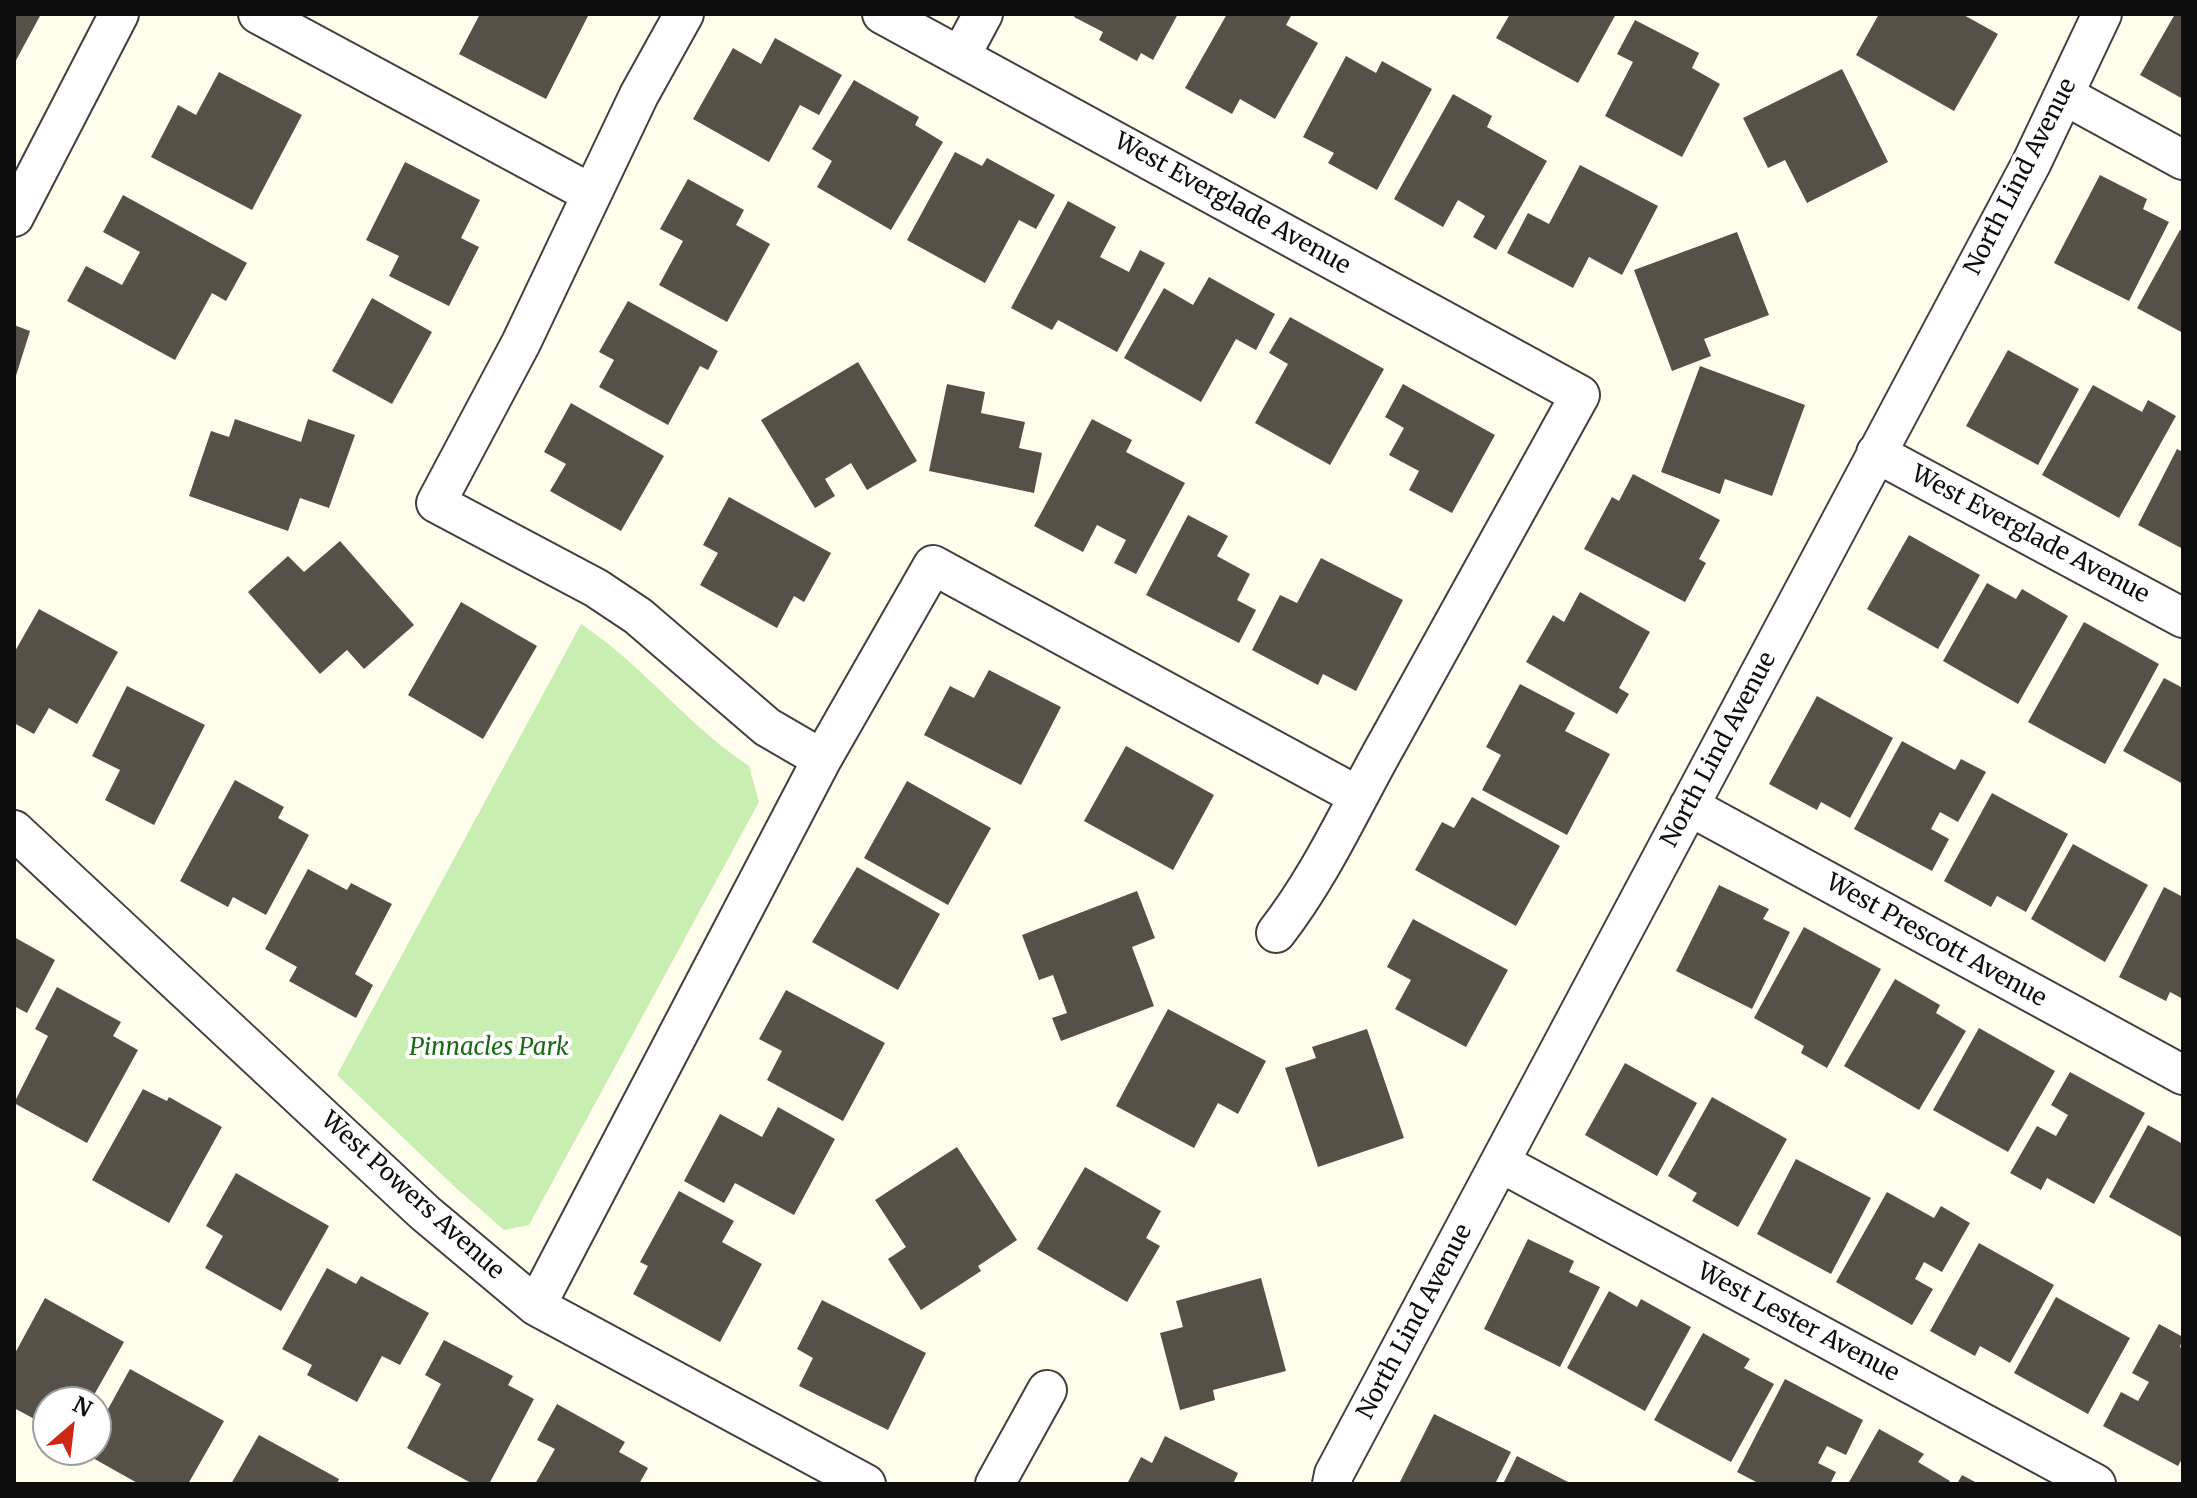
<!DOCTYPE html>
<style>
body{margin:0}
#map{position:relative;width:2197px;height:1498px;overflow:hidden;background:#fffeec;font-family:Merriweather,serif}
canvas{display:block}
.frame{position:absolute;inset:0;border:16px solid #0d0d0d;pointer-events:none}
.north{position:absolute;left:32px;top:1386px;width:80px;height:80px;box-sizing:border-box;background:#fff;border:2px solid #9e9e9e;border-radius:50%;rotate:28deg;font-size:22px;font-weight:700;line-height:32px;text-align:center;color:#0d0d0d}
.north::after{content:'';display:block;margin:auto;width:28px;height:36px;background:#cb2816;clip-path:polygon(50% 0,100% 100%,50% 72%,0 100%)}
</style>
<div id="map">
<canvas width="2197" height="1498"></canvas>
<div class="frame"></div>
<div class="north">N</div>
</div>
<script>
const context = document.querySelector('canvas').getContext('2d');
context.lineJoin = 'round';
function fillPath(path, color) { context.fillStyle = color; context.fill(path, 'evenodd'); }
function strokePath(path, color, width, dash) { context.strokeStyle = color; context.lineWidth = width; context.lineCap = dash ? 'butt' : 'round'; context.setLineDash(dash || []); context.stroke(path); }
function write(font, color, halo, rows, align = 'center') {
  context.font = font + ' Merriweather,serif'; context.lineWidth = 8; context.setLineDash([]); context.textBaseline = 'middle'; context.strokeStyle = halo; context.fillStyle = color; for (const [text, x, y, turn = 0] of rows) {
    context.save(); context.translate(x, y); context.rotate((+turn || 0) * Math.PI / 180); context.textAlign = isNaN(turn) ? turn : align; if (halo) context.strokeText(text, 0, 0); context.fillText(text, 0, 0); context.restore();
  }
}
fillPath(new Path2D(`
 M581,624C643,665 687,725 749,766L759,802L529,1225L504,1230L456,1188L337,1075Z`), '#c8eeb2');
fillPath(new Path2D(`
 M14,14H41L14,64Z
 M480,14H589L546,99L459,54Z
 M1075,14H1178L1153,60L1141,53L1137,61L1099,40L1103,32L1074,17Z
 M1227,14H1292L1286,25L1318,43L1275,119L1240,99L1232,114L1185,88Z
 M1510,14H1616L1578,83L1496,38Z
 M1879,14H1962L1998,34L1954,111L1856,55Z
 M2175,14H2183V99L2140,75Z
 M1635,20L1699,53L1692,68L1720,84L1682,157L1605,116L1633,62L1617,54Z
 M775,38L842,75L819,115L800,105L769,162L693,119L733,48L761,64Z
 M1346,56L1376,73L1382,61L1432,89L1377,190L1328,163L1334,153L1303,137Z
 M1842,69L1888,162L1807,203L1785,160L1768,168L1743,118Z
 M219,72L302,115L252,210L151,157L178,105L196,115Z
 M854,80L919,117L915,125L943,142L891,230L817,187L832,161L812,149Z
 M1453,94L1492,116L1487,127L1547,161L1496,250L1473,237L1485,216L1458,200L1443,227L1394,199Z
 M955,152L982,166L987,158L1055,195L1036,229L1019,220L985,283L907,240Z
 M405,162L480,200L461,238L479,247L449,306L389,276L399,256L366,240Z
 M1580,165L1658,206L1622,275L1589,257L1573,288L1507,253L1528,213L1549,224Z
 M2100,175L2147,199L2143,209L2169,222L2129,301L2054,263Z
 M688,179L744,210L736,225L770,244L727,322L659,285L683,241L660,229Z
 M123,195L247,263L226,301L212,293L175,360L67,301L86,266L122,285L140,252L103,232Z
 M1068,201L1116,227L1100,257L1129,272L1140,250L1165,263L1117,352L1058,320L1052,330L1011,308Z
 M2180,230L2183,231V333L2137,308Z
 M1737,232L1769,315L1704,339L1711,356L1672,371L1634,270Z
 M1209,277L1275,314L1256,350L1236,339L1201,402L1124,358L1164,288L1193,305Z
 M372,298L432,332L392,404L332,371Z
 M628,301L718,351L708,370L700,366L668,425L599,387L614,360L599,352Z
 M1290,317L1384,369L1330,465L1255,423L1288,364L1269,353Z
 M14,325L30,331L15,379H14Z
 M2008,350L2079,389L2038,465L1966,426Z
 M858,362L917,461L867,490L851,463L825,479L835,496L815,508L761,420Z
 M1700,366L1805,405L1772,496L1725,479L1720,494L1661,472Z
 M947,384L985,392L981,413L1025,422L1019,448L1042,453L1034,493L929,471Z
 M1403,384L1495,435L1452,513L1409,490L1419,471L1389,455L1404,428L1385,417Z
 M2093,385L2142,412L2148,400L2176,416L2119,518L2042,475Z
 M571,403L664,456L621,531L550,491L566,464L544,452Z
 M235,419L301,442L308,419L355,435L329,508L300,498L288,531L189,496L211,431L229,437Z
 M1092,419L1132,440L1126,452L1185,483L1136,574L1114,563L1126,540L1097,525L1083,552L1034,526Z
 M2177,449L2183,452V549L2138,525Z
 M1633,474L1720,520L1699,559L1706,563L1685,602L1584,549L1612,497L1619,501Z
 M729,497L831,553L804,602L794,596L777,628L700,585L718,553L703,545Z
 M1188,515L1228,536L1217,556L1250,574L1237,600L1256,610L1239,643L1146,595Z
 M1909,535L1980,575L1938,649L1867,609Z
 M340,541L414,625L364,669L347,650L320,674L248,592L288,556L304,572Z
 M1321,558L1403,600L1356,691L1323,674L1318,685L1252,650L1280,595L1297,603Z
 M1987,583L2016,599L2022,589L2068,616L2018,704L1943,661Z
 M1580,592L1650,632L1619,688L1629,694L1617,714L1526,662L1553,615L1564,622Z
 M461,602L537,646L483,739L408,695Z
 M39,609L118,652L77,724L49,708L34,734L14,723V653Z
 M2084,622L2159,664L2105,764L2028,722Z
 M989,670L1061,707L1021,785L924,735L950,686L974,698Z
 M2164,678L2183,688V784L2123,751Z
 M1520,684L1575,713L1565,731L1610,754L1567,835L1482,790L1501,755L1486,747Z
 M127,686L205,725L154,825L105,800L120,770L92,756Z
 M1817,696L1893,738L1850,818L1821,802L1817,810L1769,784Z
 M1902,741L1955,770L1961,759L1986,772L1958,822L1940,812L1931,829L1949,839L1932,871L1854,829Z
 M1126,746L1214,795L1173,870L1084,821Z
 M235,780L284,807L278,818L309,835L266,915L233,897L228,907L180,881Z
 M907,781L991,828L948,905L864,858Z
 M1992,793L2068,834L2026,912L1997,896L1991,907L1944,881Z
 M1472,797L1560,846L1516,926L1415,870L1442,822L1454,828Z
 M2073,844L2148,885L2105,962L2031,919Z
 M857,867L940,914L898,990L812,942Z
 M308,869L347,890L351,883L392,904L355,974L373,985L356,1018L289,981L297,967L265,949Z
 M1719,885L1769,909L1763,919L1790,932L1752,1009L1676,971Z
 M2164,887L2183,897V999L2170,992L2166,1001L2119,977Z
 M1137,891L1155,938L1132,947L1154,1006L1061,1041L1052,1018L1067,1013L1053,975L1039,980L1022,935Z
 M1413,919L1508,970L1466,1047L1395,1009L1411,980L1387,967Z
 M1804,927L1881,969L1827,1068L1801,1053L1804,1046L1754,1018Z
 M14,937L55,960L27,1013L14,1006Z
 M1895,979L1940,1005L1936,1013L1966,1031L1919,1110L1844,1066Z
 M57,987L121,1022L113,1036L138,1050L87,1143L14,1103L48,1036L35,1029Z
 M786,990L885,1043L843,1121L767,1080L782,1051L759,1039Z
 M1168,1009L1266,1061L1238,1114L1218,1103L1194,1148L1116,1106Z
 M1979,1028L2055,1071L2008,1152L1933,1110Z
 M1367,1029L1404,1138L1318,1167L1285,1068L1316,1058L1312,1047Z
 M1625,1063L1697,1103L1657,1176L1585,1135Z
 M2070,1072L2145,1113L2094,1204L2047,1178L2041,1190L2010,1173L2037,1126L2056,1136L2068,1115L2051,1105Z
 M143,1089L167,1101L169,1097L222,1127L169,1223L92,1180Z
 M1712,1097L1787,1139L1738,1227L1692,1201L1697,1193L1668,1176Z
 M778,1107L835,1139L794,1215L735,1183L724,1203L684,1181L720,1114L762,1137Z
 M2148,1125L2183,1144V1238L2109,1197Z
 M957,1147L1017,1240L978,1266L981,1271L921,1310L888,1259L906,1247L875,1200Z
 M1796,1159L1871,1198L1831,1274L1757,1234Z
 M1085,1167L1161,1211L1146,1238L1160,1246L1127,1302L1037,1249Z
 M236,1173L329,1226L281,1311L205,1268L223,1236L206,1226Z
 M679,1191L734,1221L722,1242L762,1264L720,1342L633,1294L648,1266L640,1262Z
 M1887,1192L1934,1218L1941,1206L1970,1223L1942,1272L1924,1262L1915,1279L1933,1289L1912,1325L1836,1282Z
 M1528,1239L1574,1261L1569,1272L1600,1287L1560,1367L1484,1329Z
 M1979,1243L2054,1285L2010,1363L1980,1346L1975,1356L1930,1331Z
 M327,1268L356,1284L361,1276L429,1313L400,1365L382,1356L357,1402L307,1375L312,1365L282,1349Z
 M1261,1278L1286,1371L1213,1390L1215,1400L1180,1410L1160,1333L1183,1327L1176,1301Z
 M1609,1291L1637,1307L1641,1299L1691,1327L1645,1411L1567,1368Z
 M2056,1297L2130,1338L2088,1414L2014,1373Z
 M45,1298L124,1342L90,1402H48V1414L46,1413L40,1422L14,1408V1355Z
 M822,1300L926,1353L888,1430L799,1386L813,1358L797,1349Z
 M2159,1324L2183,1337L2180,1347L2183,1349V1457L2178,1466L2103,1426L2121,1392L2138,1401L2149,1382L2132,1373Z
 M1703,1333L1750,1359L1744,1368L1774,1384L1731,1462L1654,1420Z
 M444,1340L513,1376L508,1385L534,1399L489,1484H473L407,1448L441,1384L425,1375Z
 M130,1369L224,1421L188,1484H139L84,1453L85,1450H96V1431Z
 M1785,1379L1863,1420L1846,1455L1827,1446L1818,1463L1836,1472L1830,1484H1760L1737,1472Z
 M557,1404L625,1442L619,1452L648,1468L639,1484H535L555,1449L537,1440Z
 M1434,1414L1511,1452L1495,1484H1399Z
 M1879,1429L1924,1454L1918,1462L1950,1481L1948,1484H1848Z
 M259,1435L339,1479L337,1484H231Z
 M1165,1436L1238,1473L1233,1484H1127L1141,1457L1152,1463Z
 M1517,1456L1572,1484H1503Z
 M1962,1475L1979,1484H1957Z`), '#575048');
const street = new Path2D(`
 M258,14L592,194
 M684,14L639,95L521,343L436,503L596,588L638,616L767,727L822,759
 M882,14L1580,395C1516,510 1453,625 1389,740C1352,805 1322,874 1276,933
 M961,55L983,14
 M2064,95L2183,160
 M14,217L119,14
 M1876,453L2183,618
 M1689,806L2183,1075
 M14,830L425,1213L536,1306L866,1484
 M1501,1163L2096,1484
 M536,1306L822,759L933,565L1358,796
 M995,1484L1047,1390
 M1332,1484L1334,1474L2031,164L2102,14`);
strokePath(street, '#404040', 42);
strokePath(street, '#fff', 38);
write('24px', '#0d0d0d', '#fff', [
 ["North Lind Avenue",2021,177,-63],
 ["West Everglade Avenue",1232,204,29],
 ["West Everglade Avenue",2030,535,28],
 ["North Lind Avenue",1719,750,-62],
 ["West Prescott Avenue",1936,941,29],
 ["West Powers Avenue",412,1196,42],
 ["North Lind Avenue",1415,1322,-62],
 ["West Lester Avenue",1798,1323,28]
]);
write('italic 24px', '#1b6b16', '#fff', [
 ["Pinnacles Park",489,1048]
]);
</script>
